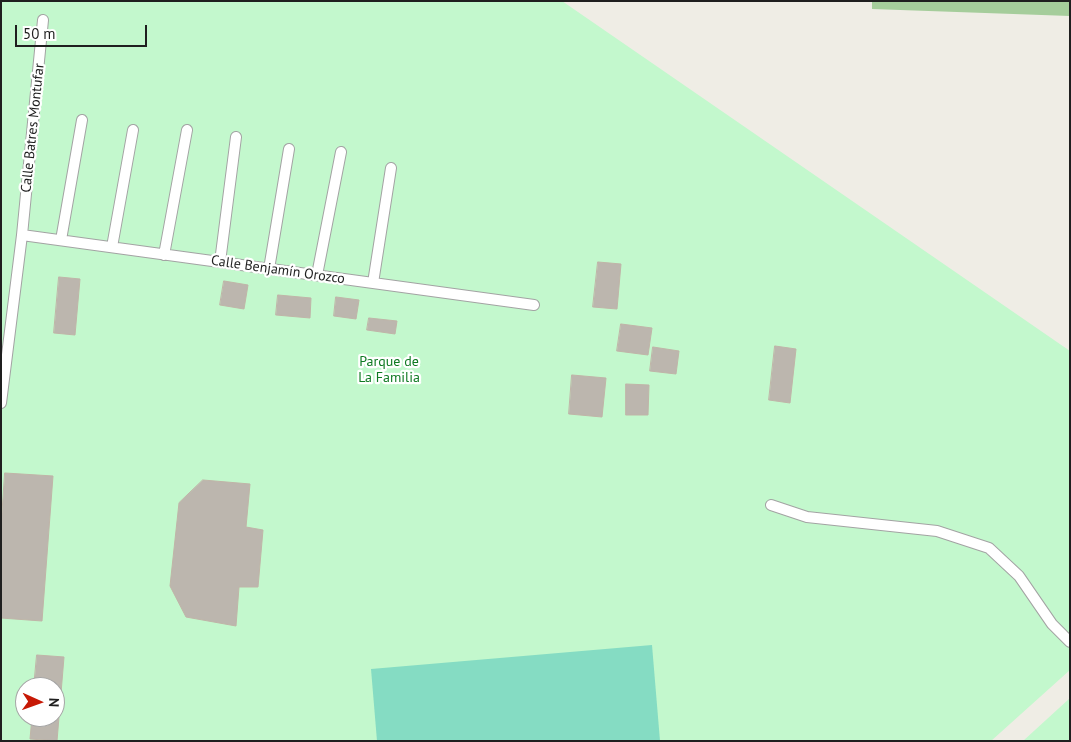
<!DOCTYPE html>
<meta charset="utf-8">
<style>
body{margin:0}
#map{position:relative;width:1071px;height:742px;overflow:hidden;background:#efede5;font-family:"PT Sans",sans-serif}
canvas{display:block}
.frame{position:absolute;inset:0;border:2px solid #1f1f1f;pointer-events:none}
.north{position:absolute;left:15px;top:677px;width:50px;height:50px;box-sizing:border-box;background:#fff;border:1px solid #a5a5a5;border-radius:50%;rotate:92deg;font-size:14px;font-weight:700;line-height:20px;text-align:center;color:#1f1f1f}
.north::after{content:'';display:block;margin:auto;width:18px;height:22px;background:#c71906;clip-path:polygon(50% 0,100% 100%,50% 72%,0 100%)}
.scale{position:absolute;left:15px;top:25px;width:132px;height:22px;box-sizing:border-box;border:2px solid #1f1f1f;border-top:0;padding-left:6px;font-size:15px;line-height:18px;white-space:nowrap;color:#1f1f1f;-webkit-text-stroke:4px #fff;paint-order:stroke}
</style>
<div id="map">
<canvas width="1071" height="742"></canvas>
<div class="frame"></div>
<div class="north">N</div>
<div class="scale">50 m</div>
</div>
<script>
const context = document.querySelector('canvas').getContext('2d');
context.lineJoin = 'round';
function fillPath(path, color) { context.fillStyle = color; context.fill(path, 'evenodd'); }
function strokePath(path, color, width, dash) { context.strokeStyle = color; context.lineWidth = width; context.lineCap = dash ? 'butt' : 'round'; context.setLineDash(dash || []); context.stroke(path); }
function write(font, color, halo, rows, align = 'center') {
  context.font = font + ' "PT Sans",sans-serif'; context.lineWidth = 4.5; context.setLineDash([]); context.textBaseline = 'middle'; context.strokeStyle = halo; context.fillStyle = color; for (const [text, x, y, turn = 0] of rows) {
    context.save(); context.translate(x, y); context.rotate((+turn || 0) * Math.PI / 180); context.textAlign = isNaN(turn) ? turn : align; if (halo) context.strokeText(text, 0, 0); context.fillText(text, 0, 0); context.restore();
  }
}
fillPath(new Path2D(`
 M872,1H1070V16L872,9Z`), '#a5cd9b');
fillPath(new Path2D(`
 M1,1H562L1070,351V670L991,741H1ZM25,687H55V717H25Z
 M1070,698V741H1023Z`), '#c3f8cd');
fillPath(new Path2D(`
 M652,645L660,741H377L371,669Z`), '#85dcc3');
const building = new Path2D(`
 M598,262L621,264L617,309L593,307Z
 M59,277L80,279L75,335L54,333Z
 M224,281L248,285L244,309L220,305Z
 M278,295L311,298L310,318L276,315Z
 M336,297L359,300L356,319L334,316Z
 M369,318L397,321L395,334L367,330Z
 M621,324L652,328L648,355L617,351Z
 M775,346L796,349L790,403L769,400Z
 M653,347L679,351L676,374L650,371Z
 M572,375L606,378L602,417L569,414Z
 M626,384L649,385L648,415H626Z
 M5,473L53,476L42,621L1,618V527Z
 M203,480L250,484L246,527L263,530L258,587H239L236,626L186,617L170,586L179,503Z
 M37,655L64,657L57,741L30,739L32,717H55V687H34Z`);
fillPath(building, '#bcb6ae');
strokePath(building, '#c0b5a8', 1);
const service = new Path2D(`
 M22,235L534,305
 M61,240L82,120
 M112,247L133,130
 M164,255L187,130
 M220,262L236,137
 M269,269L289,149
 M317,275L341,152
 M373,283L391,168
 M1,403L22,235L43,20
 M771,505L807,517L937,531L989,548L1019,576L1052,624L1070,642`);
strokePath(service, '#a3a3a3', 12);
strokePath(service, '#fff', 10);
write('14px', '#1f1f1f', '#fff', [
 ["Calle Batres Montufar",33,128,-84],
 ["Calle Benjamín Orozco",278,270,8]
]);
write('14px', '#0f7a22', '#fff', [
 ["Parque de",389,362],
 ["La Familia",389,378]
]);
</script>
